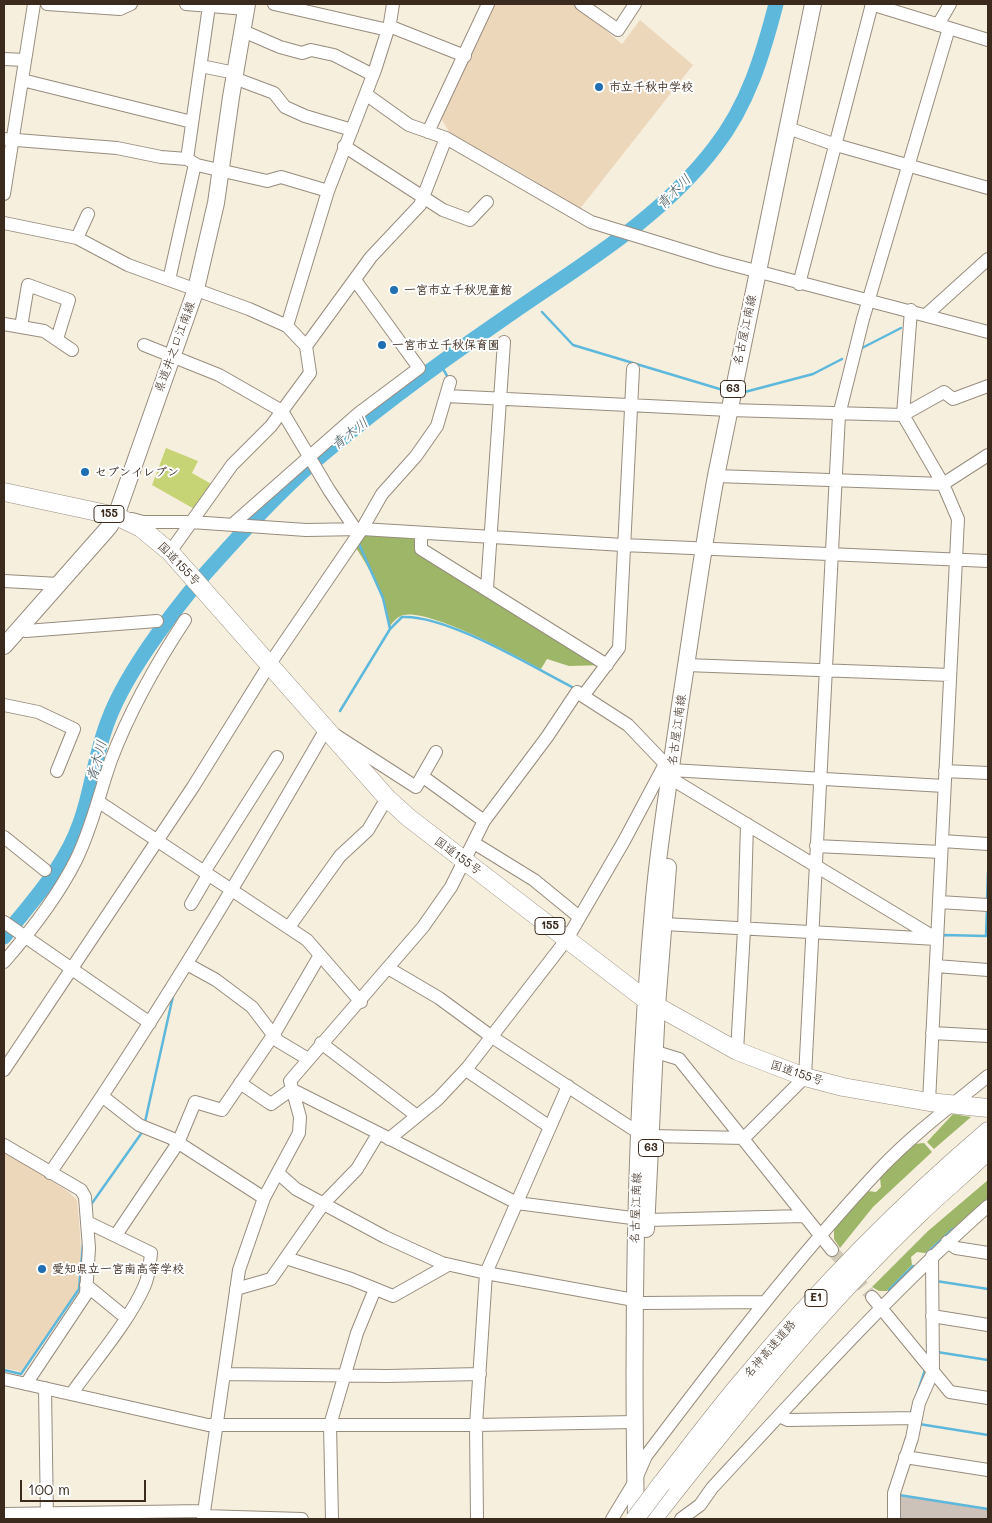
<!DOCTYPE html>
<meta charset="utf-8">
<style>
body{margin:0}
#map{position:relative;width:992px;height:1523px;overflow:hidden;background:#f6efde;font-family:Mali,sans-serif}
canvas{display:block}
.frame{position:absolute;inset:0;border:5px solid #3b2a1e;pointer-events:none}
.scale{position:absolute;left:20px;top:1480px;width:126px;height:22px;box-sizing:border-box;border:2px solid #3b2a1e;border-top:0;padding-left:6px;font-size:15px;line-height:18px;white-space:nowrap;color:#3b2a1e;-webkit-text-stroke:4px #fff;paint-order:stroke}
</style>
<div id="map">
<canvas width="992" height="1523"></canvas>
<div class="frame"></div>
<div class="scale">100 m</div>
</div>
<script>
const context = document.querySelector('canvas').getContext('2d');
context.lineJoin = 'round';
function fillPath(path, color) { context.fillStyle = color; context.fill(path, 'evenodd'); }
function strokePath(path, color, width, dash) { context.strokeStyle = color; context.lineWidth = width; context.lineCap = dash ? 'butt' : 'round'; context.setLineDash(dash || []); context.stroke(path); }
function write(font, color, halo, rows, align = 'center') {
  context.font = font + ' Mali,"Klee One",sans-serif'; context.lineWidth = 4; context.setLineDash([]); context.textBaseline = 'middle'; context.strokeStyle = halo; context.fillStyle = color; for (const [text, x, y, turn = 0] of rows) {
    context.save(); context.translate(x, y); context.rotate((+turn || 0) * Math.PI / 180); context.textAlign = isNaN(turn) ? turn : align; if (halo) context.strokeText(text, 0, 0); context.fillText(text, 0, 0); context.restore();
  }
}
fillPath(new Path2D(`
 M494,4H575L622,44L640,20L693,65L579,210L526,176L450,133L440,117Z
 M4,1150L70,1193L77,1200L79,1221L81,1250L79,1288L23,1372L4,1368Z`), '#edd7bb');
fillPath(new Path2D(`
 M898,1495L988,1509V1519H898Z`), '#ccc2b9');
fillPath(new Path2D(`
 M166,448L198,461L192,473L215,486L196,510L152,485Z`), '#c7d476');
fillPath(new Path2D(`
 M356,530L421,533L422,549L607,665L569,666L547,659L541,669C514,655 431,609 403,615C397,617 393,622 389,627C384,596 372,571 354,545Z
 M953,1114L971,1117L934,1149L927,1142Z
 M924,1143L932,1152L873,1207L840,1248L834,1239V1227L868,1191L876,1192L881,1187L880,1178L914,1144Z
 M988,1180V1198L925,1253L917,1252L911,1257L912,1265L887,1291H879L872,1287L928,1231Z`), '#9db667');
strokePath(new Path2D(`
 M542,312L573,345L723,390
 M860,349L901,328
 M440,364L449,379
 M741,393L813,374L842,359
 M390,629L402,617C446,614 533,667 574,688
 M340,711L390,629L383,598L359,544
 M987,901L988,872
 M943,937V935L986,936L987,909
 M145,1122L173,996
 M90,1206L143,1131
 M927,1253L953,1229
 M936,1281L988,1289
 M889,1290L913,1266
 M937,1352L988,1360
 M4,1370L21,1374L79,1289L83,1244
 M911,1412L925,1370
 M919,1424L988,1435
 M899,1495L988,1509`), '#5eb8dc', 2.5);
strokePath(new Path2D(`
 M4,937C32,901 65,867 80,823C92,790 95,754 108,721C127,669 183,597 221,556C248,526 278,494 308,467C369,414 436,365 503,319C577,267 660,220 715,147C748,105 763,54 776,4`), '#5eb8dc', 15);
strokePath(new Path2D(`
 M832,1250L872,1297`), '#d1c8b8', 12, [12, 6]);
const minor = new Path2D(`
 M47,4L120,9L131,4
 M186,4L246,9
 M274,4L388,30
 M581,4L618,30L635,4
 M871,4L988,40
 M938,25L950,4
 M389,26L465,56
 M243,31L280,47L302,53L311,50L334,55L373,75
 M4,59L25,60
 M201,66L235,73
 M234,78L274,93L285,107L305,116L352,130
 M22,80L192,122
 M367,95L409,125L446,138L591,222L718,261L988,332
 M788,128L836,145L988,188
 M428,132L488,4
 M4,139L117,148L161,157L187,159L197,165L267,181L281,177L328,191
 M344,146L443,210L470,220L487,202
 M187,159L209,6
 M4,194L34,4
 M4,223L77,238L128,265L249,309L287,326L306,346L310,373L271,426L232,465L170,552
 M77,238L88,214
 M169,280L195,164
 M799,284L872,4
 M911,310L903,415L943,484L958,519L929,1102
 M926,315L988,259
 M4,324L44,331L72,350
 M287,326L328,191L375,70L390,23L393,4
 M21,327L28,285L69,300L57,339
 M144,345L219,375L282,411L329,490L356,530
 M306,346L371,257L420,205L446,138
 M446,396L729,410L903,415L944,392L953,399L988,386
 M716,476L943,484L988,455
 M132,519L143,522H191L306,530L362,529L623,545L988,561
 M233,524L359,413L419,368L355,280
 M421,533V549L607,665
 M4,581L59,584
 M487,588L504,342
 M20,629L26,631L157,621
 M686,665L950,675
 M583,696L628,725L671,770L944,786
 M4,705L38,712L74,729L57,771
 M945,771L988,773
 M422,776L484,821
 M670,778L937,939
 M99,802L307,940L361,1002
 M4,837L45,870
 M942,841L988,844
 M474,843L534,880L578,916
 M816,846L941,852
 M204,872L277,757
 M939,902L988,905
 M191,904L208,875
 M4,922L150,1023
 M664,924L937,939
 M289,927L340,856L368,830L387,798
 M4,962C30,932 58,896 76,860C92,828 99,794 111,760C130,710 156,664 185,620
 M187,964L216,980L252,1007L278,1041L308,1059
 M936,966L988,970
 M388,968L439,998L492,1037L639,1133
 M932,1033L988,1036
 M321,1043L417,1116
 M737,1051L744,930L747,824
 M656,1052L679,1059L832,1250
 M4,1070L193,787L269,665L362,529L382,494L416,456L437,426L450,382
 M466,1070L550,1127
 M240,1083L271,1104L292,1089
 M293,1090L517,1203L647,1220L804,1216
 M102,1096L139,1125L171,1138L264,1198
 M651,1136L744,1138L805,1077L839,415L863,319L949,28
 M389,1139L438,1099L468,1067L567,939L624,841L665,764
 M4,1145L81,1190L85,1197L89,1248L86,1294L26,1384
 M50,1173C149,1030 239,880 326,729L416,787L436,752
 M278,1173L296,1189L385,1237L442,1263L486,1273L634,1300
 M116,1235L178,1143L195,1102L222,1110L274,1034L320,955
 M947,1242L956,1248L988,1253
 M286,1258L351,1279L393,1296L448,1265
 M86,1285L125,1317
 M236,1289L271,1279L324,1203L357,1169L378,1134
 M872,1297L950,1392L988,1398
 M644,1303L764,1302
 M932,1316L988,1325
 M225,1374L387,1376L480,1374
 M4,1379L208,1425H476L634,1422
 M45,1388L47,1519
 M72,1393C94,1362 129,1321 144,1287C149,1277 150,1264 151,1253L87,1222
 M779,1416L788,1420L916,1418
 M905,1457L988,1470
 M4,1514L204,1511
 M203,1516L302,1519
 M203,1519L239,1270L264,1198L299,1133L300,1117L290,1081L423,927L451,887L484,821L547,737L577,692L583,696L619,648L633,369
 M332,1519L330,1425L357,1333L375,1289
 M477,1519L476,1425L486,1273L568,1086
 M612,1519L635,1481L646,1456C720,1358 795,1260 879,1170C912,1135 951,1106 988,1076
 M681,1519L700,1505L712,1488C802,1391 890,1293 988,1206
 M894,1519V1493L912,1438L919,1403L933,1371L932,1256`);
const major = new Path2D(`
 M4,646L109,527L116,516L196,289L216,203L231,97L247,4
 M646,1229L657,1006L668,867
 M636,1519C632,1312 635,1105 654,898C660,833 671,770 680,705C692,629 702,552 716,476L813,4`);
const highway = new Path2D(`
 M4,492L116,516L141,528L170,552L387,798L409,818L646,1000L737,1051L805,1077L843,1087L929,1102L988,1108
 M662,1483C689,1448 716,1412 744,1379C818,1290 900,1206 988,1131
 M653,1519C736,1413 822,1306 921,1212C943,1191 966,1172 988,1151`);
strokePath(minor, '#988c7e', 14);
strokePath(major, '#988c7e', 18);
strokePath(highway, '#988c7e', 19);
strokePath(minor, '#fff', 12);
strokePath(major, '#fff', 16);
strokePath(highway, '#fff', 18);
const highwayBridge = new Path2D(`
 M635,1519L662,1483`);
strokePath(highwayBridge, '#988c7e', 19, []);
strokePath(highwayBridge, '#fff', 18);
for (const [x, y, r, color] of [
 [599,87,5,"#1f6fb2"],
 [394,290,5,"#1f6fb2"],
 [382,345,5,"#1f6fb2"],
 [85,472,5,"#1f6fb2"],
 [42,1269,5,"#1f6fb2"]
]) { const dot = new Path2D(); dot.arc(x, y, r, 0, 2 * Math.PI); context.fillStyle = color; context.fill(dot); strokePath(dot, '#fff', 2); }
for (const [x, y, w] of [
 [733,389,25],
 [109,514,30],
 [550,926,30],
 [651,1148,25],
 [816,1298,22]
]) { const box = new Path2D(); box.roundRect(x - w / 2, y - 8.5, w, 17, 4); context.fillStyle = '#fff'; context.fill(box); strokePath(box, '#3b2a1e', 1); }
write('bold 11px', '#3b2a1e', null, [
 ["63",733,389],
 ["155",109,514],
 ["155",550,926],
 ["63",651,1148],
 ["E1",816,1298]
]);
write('bold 12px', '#3b2a1e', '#fff', [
 ["市立千秋中学校",609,87],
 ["一宮市立千秋児童館",404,290],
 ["一宮市立千秋保育園",392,345],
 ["セブンイレブン",95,472],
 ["愛知県立一宮南高等学校",52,1269]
], 'left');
write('12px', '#3b2a1e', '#fff', [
 ["名古屋江南線",745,330,-78],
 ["県道井之口江南線",175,347,-70],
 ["国道155号",179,564,46],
 ["名古屋江南線",677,730,-82],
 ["国道155号",458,856,36],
 ["国道155号",797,1073,18],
 ["名古屋江南線",636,1208,-88],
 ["名神高速道路",770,1349,-49]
]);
write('italic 14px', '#475c60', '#fff', [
 ["青木川",674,192,-45],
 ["青木川",350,434,-38],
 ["青木川",97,761,-75]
]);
</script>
